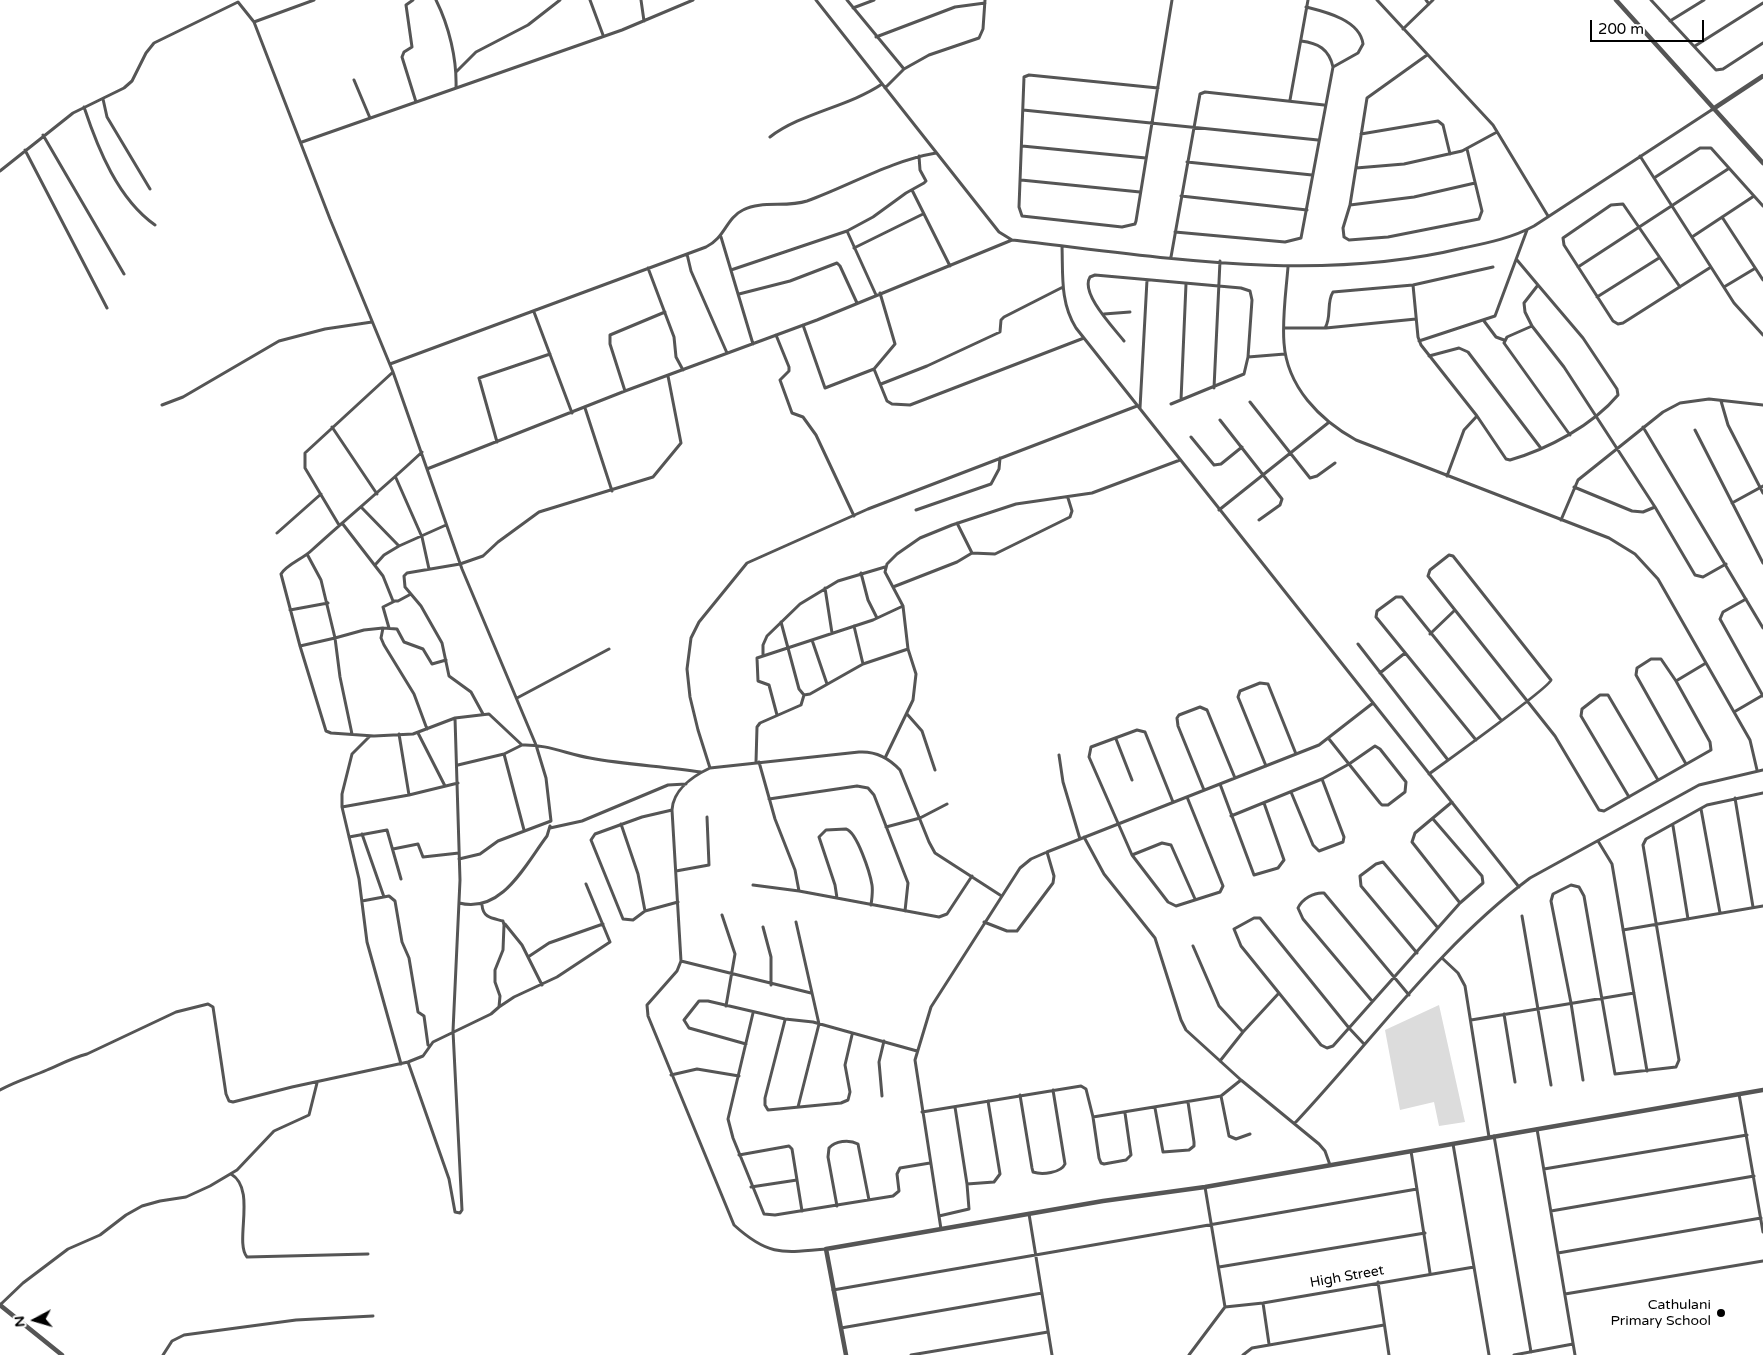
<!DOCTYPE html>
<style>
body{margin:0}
#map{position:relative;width:1763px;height:1355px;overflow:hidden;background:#fff;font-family:"Varela Round",sans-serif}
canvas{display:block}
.north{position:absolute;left:10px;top:1295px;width:50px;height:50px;-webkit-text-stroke:4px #fff;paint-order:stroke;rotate:264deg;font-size:14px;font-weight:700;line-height:20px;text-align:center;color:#000}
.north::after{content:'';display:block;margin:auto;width:18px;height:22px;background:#000;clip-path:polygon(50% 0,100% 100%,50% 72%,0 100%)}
.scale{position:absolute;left:1590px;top:20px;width:114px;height:22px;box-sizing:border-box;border:2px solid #000;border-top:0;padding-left:6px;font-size:15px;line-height:18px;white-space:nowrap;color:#000;-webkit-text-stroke:4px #fff;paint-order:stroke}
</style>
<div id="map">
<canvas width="1763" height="1355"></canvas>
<div class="north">N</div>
<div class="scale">200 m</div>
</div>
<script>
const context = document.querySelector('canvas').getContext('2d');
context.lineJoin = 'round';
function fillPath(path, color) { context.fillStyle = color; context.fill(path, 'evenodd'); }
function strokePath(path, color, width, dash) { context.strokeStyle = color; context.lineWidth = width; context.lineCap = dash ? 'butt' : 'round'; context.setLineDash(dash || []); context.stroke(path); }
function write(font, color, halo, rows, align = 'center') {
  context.font = font + ' "Varela Round",sans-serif'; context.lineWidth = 4; context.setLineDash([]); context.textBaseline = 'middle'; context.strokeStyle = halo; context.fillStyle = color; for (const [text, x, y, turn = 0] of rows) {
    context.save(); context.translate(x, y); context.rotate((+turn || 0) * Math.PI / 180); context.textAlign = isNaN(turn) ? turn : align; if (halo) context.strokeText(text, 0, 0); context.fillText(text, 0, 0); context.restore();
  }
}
fillPath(new Path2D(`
 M1439,1005L1465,1122L1439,1126L1434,1102L1400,1110L1385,1030Z`), '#dcdcdc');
strokePath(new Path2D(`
 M413,0L406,5L412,47L404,52L402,57L416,102
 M436,0C449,26 457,59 456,88
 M590,0L603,35
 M641,0L644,21
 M816,0L999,232L1012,240C1161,257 1315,284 1463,248C1487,243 1512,238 1534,226L1713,109
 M847,0L904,69L885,88
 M1377,0L1493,125L1548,216
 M1426,0L1429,4
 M1651,0L1716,70L1723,69L1763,43
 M853,8L874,0
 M1670,21L1704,0
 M254,22L330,219L393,372L462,569L536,745L546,778L551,821L498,841L480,854L459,859
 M1403,29L1433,0
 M876,37L955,7L985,3
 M1301,41C1318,43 1329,49 1333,67
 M1695,46L1763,3
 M1427,55L1367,98L1350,205L1343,228L1344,237L1349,240L1388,237L1479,219L1482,211L1467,149
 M904,69L929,55L979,38L983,29L985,0
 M456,72L476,52L528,25L560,0
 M354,80L370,118
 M1158,88L1029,75L1024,77L1019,207L1022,216L1122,227L1135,224L1136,221L1172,0
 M103,99L107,117L150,189
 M1290,100L1308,0
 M84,107C98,149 118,199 155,225
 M1023,110L1318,140
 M1361,134L1438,121L1443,125L1450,154
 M43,135L124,274
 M770,137C801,113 848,107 882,84
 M302,142L622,30L693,0
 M1022,146L1146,158
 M25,150L107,308
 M1640,156L1734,303L1763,335
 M1187,162L1312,175
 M1356,168L1404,164L1462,151L1497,132
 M0,171L73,113L124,88L132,81L146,53L154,43L238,2L254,22L314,0
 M1654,178L1700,148H1711L1763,206
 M1021,180L1140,192
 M912,190L950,266
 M1181,196L1307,210
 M1350,205L1414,197L1475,183
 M1722,217L1763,280
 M847,231L873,217L906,193L924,183L926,181L920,170L919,156
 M1175,232L1285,242L1301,238L1333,67L1358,53L1363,44C1360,20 1326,12 1306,7
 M721,237L753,344
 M1692,237L1754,196
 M1062,246C1063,274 1060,303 1076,328L1519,887
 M854,248L923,214
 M687,254L691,271L727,353
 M1171,257L1200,94L1205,92L1324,105
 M1517,260L1538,285
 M1288,267C1286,292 1282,318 1284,343C1287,387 1320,420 1356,440L1609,538L1635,554L1658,579L1750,740L1757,770
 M1578,267L1728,169
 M648,268L674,337L676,357L683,370
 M731,270L847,231L876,295
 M1413,285L1418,337L1421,345L1477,416L1506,459L1510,460C1548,449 1593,425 1618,395L1617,389L1583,338L1538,285L1524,303L1525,312L1532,326L1564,367L1655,507L1695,575L1703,577L1726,564
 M1680,287L1623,204L1611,205L1563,238L1564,245L1613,321L1618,324L1623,323L1711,267
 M1724,287L1754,269
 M880,293L895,344L874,369L887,401L892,404L910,405L1084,338
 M739,294L790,281L837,263L840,266L857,303
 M1597,297L1659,258
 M534,312L572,413
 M1104,314L1130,312
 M1484,321L1496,337L1504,340
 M803,325L825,388L874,369
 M1532,326L1507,337L1504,343L1570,435
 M1284,328H1325C1332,317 1326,303 1333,292L1413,285L1493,267
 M1326,328L1416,319
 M776,335L789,367V371L780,380L792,413L803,417L816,435L854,516
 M1124,341C1113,327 1080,293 1090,277L1095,275L1241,288L1250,291L1252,300L1248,357L1244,374L1171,404
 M1419,341L1495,316L1527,230
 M1429,356L1459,348L1468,352L1540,447
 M1248,357L1285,354
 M390,364L706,247C725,238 726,218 743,210C762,200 786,208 807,201C851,185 890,161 936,153
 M881,384L927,366L1000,332L1001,320L1004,317L1063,287
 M1214,388L1220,261
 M625,391L610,344V335L665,312
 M1181,400L1186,284
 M1721,401L1728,425L1763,493
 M1250,402L1310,478L1317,476L1335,463
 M162,405L183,397L279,341L325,329L372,322
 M585,408L612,491
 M1140,408L1147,280
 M1220,420L1282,499L1280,505L1259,520
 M332,427L377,494
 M1643,427L1763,628
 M1695,430L1763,563
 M1191,437L1214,465L1221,464L1242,447
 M497,442L479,378L550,354
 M422,452C386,486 348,517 312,550C303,559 287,564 281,574L300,646L326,731L331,733L374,736L413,734L455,718L489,714L522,745C546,744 567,754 590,758C627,765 664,766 701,772
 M427,469L625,391L817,320L1012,240
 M1447,476L1464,430L1477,416
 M396,478L422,537L429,569
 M1574,487L1632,511L1643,512L1655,507
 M1732,503L1763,486
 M362,508L399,546L446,525
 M916,510L991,484L999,469L1000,458
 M1219,510L1328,423
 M1561,520L1578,480L1663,412L1680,403L1709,399L1763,405
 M342,523L383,576L393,601H398L411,594
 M957,523L972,553L995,554L1070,517L1072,511L1068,498
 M339,525L305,468V453L393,372
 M277,533L321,494
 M375,565L384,555L399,546
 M861,573L868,600L877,618
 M893,587L957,562L972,553
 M825,588L832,633
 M1746,599L1723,612L1720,619L1763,696
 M290,610L328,603
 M781,622L799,689L804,695L810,694L863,664L908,649
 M854,626L863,664
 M389,628L383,607L395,601
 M1430,634L1455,610
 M812,640L827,684
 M1358,644L1448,760
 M300,646L335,638L321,580L307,554
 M763,655V645L767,636L800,604L838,581L885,567
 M1380,673L1405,653
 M1676,681L1706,663
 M517,698L609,649
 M1734,712L1763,695
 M483,714L471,692L449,676L442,643L421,606L405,587L404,576L407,573L460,564L483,556L498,542L539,512L653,477L681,443L668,376
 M907,714L922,731L935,770
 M777,715L769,685L758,681L757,658L873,620L903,606
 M427,729L414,694L384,645L381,638L383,628L397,629L404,642L423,649L432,664L446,660
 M418,733L445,786
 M352,734L340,677L335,638L364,630L383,628
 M399,734L409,795
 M370,736L352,754L342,794V807L359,879L367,942L401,1064
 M1116,739L1132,780
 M1476,740L1376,617L1377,611L1396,597H1402L1501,720
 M504,754L524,830
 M1059,755L1063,782L1080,839
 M885,758L913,700L916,674L908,649L903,606L885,572L887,564L897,554L920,538L952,525L1016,504L1092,493L1180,460
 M756,762L757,727L760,723L801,705L804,695
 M759,762L775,819L795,870L799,891
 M458,765L504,754L522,745
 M1266,766L1238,697L1240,691L1260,683L1268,684L1296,754
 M710,768L698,730L690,697L687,669L691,638L699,622L747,563L868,509L1137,406
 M1429,774C1444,763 1549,688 1551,680L1453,556L1449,555L1430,570L1428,576L1555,736L1599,810L1604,811L1711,750L1710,742L1676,681L1661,659H1651L1637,668L1636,675L1686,764
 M1220,784L1254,875L1278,868L1284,860L1264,803
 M1204,790L1178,726L1177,718L1179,715L1200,707L1207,710L1235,778
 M1291,792L1313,845L1319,851L1343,842L1344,837L1322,779
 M1629,797L1581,716L1582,709L1600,695H1608L1658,780
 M1735,798L1753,907
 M769,799L857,786L868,788L874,795L908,883L905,911
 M1173,802L1145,732L1137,730L1091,747L1089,757L1132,855L1168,902L1176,906L1220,892L1223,886L1187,797
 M1452,802L1415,833L1412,842L1460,903
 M342,807L409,795L458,783
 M1701,809L1720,913
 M672,810L642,817L595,834L591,840L623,919L633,920L645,911L678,902
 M1231,816L1322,779L1349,764L1375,746L1380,749L1406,782L1405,792L1388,805H1382L1380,803L1329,739
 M621,824L638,874L645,911
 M1673,826L1688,919
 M886,827L920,818L947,804
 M550,828L582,821L668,785L686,784
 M362,834L384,897
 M349,837L387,830L401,879
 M1084,837L1104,874L1155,938L1181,1020L1186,1030L1241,1080L1319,1144L1325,1151L1330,1165
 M1598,841L1612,864L1647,1071
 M393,849L418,844L423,857L459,853
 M1132,855L1162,843L1171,845L1195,899
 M676,871L709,865L707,817
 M753,885L799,891L939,917L947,914L972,876
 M837,898L835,885L819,837L826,830L846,829C857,832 870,873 872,885C873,891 872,898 871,905
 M362,901L389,896L395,901L402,942L409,958L418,1012L424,1016L428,1045
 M459,903C502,914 525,865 547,836L550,826
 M722,915L735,954L726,1006
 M1522,916L1551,1085
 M796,922L819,1024L798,1107
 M984,922L1007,931H1017L1053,883L1054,876L1047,852
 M505,924L522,945L542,985
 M763,927L771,957V985
 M1623,930L1763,906
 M1193,946L1219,1006L1243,1032
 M1417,953L1361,886L1360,876L1376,864L1383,862L1438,928
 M528,957L549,943L603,924
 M1442,958L1458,973L1465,986L1489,1137
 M681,961L811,993
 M1372,1001L1303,919L1298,908C1302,899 1314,892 1324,893L1409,995
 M499,1007L514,997L557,977L610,942L586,884
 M753,1013L728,1119L733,1138L764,1214L775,1215L893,1196L899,1191L897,1174L900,1168L930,1163
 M1504,1014L1515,1082
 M785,1020L765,1098V1105L768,1110L841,1103L848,1100L850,1092L845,1065L852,1035
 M1471,1020L1634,993
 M746,1044L689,1028L684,1020L699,1001H708L785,1019L813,1022L917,1051
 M1364,1044L1349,1028L1260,918H1254L1234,929L1241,946L1321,1045L1327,1048L1333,1046L1460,903L1483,883L1482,876L1433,819
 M1220,1061L1243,1032L1279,993
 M408,1062L449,1179L455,1212L460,1213L462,1210L453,1031L460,880L455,718
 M671,1075L697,1069L739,1076
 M1583,1080L1571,1003L1551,901L1553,894L1571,885L1579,887L1584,896L1615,1074L1676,1067L1679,1060L1643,845L1646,839L1707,805L1763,793
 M0,1090C16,1081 31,1077 47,1070C61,1064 72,1058 87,1054L176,1012L208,1004L213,1007L226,1094L229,1101L233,1102L292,1087L408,1062L423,1056L433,1042L491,1014L499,1007L500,996L495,982V970L503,950L504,925L503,921C492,918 483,918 482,905
 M1739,1094L1763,1232
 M1020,1095L1032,1168L1033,1172C1042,1175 1061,1173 1065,1164L1053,1090
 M882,1096L879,1062L884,1041
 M1221,1096L1229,1136L1236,1139L1250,1134
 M955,1107L967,1184L994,1182L1000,1174L988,1101
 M1155,1108L1163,1152L1189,1150L1194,1146V1142L1188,1102
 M922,1112L1081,1086L1086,1089L1093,1117L1221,1096L1241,1080
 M1093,1117L1099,1158L1101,1163L1104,1164L1126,1160L1131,1155L1125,1113
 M1295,1123C1373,1040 1439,946 1530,878L1699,785L1763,770
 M1537,1129L1575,1355
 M1494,1136L1531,1352
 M1453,1144L1489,1355
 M1411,1151L1430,1273
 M739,1155L789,1146L792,1149L802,1211
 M1544,1169L1747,1135
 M231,1174C257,1189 234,1242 247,1257L368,1254
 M751,1187L797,1180
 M837,1206L828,1157L829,1148C835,1141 849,1139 858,1144L869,1200
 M1551,1211L1754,1176
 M1029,1214L1052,1355
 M939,1216L969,1209L967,1184
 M941,1229L915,1060L931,1007L1020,868L1031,859L1047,852L1319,745L1373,703
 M826,1249C782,1253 768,1256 734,1225L648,1016L647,1005L677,971L681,961L672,810C673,790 693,776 710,768L859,752C875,751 889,758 900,770L929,842L935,853L1000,895
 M1558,1253L1761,1218
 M1219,1267L1425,1233
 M1378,1282L1389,1355
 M833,1290L1417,1189
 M1565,1294L1763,1261
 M1263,1303L1269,1344
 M0,1305L23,1283L68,1249L100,1235L126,1215L142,1206L160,1201L186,1197L210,1186L237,1170L274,1131L309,1115L317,1083
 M1225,1307L1263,1303L1474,1267
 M841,1328L1042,1293
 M163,1355L172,1341L184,1335L296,1320L373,1316
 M911,1355L1048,1332
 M1189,1355L1225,1307L1205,1187
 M1243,1355L1252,1348L1384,1325
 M1514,1355L1573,1344`), '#555', 3);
strokePath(new Path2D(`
 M1616,0L1763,163
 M1713,109L1763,76
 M0,1305L62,1355
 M846,1355L826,1249L1103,1201L1205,1187L1763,1090`), '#555', 4.5);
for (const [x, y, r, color] of [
 [1721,1313,5,"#000"]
]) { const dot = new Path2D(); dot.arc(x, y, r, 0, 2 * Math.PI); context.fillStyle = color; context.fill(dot); strokePath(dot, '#fff', 2); }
write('14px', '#000', '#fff', [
 ["High Street",1347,1277,-10]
]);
write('14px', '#000', '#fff', [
 ["Cathulani",1711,1305],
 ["Primary School",1711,1321]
], 'right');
</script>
